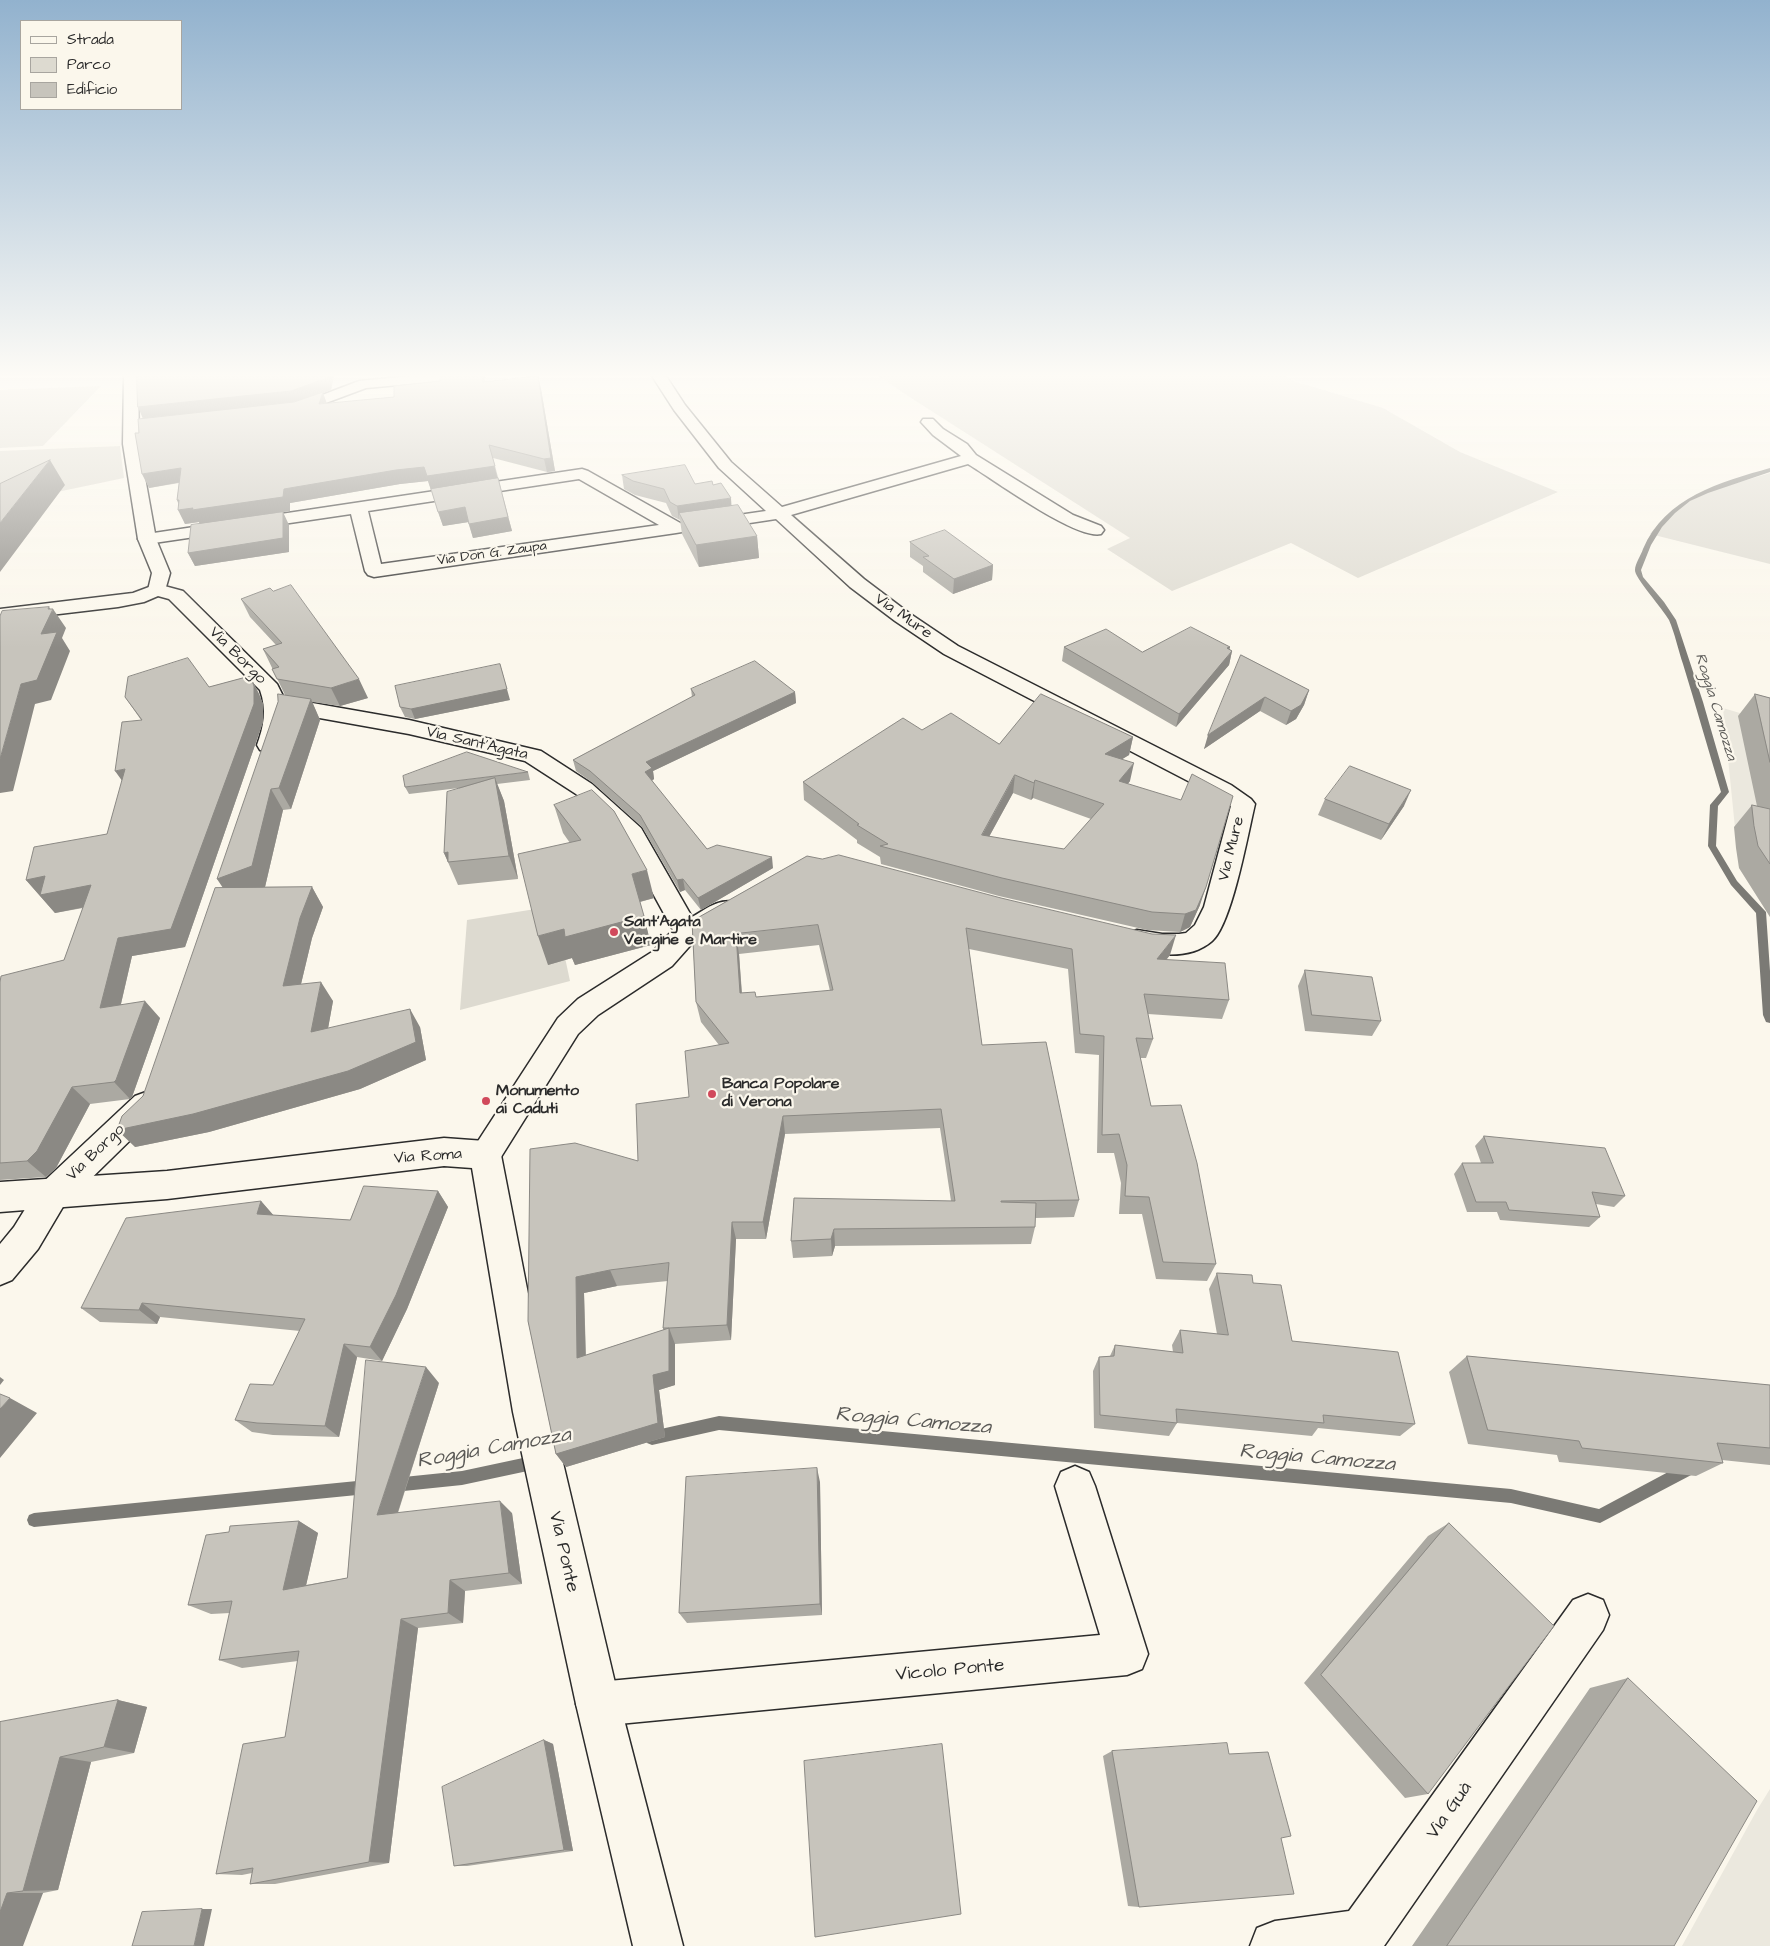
<!DOCTYPE html>
<meta charset="utf-8">
<style>
body{margin:0}
#map{position:relative;width:1770px;height:1946px;overflow:hidden;background:#fbf7ec;font-family:"Architects Daughter",sans-serif}
canvas{display:block}
.legend{position:absolute;left:20px;top:20px;width:162px;height:90px;box-sizing:border-box;background:#fbf7ec;border:1px solid #a8a59f;margin:0;padding:6px 9px;list-style:none;font-size:15px;color:#2b2b2b}
.legend li{display:flex;align-items:center;gap:10px;height:25px}
.legend b{width:25px;border:1px solid #a8a59f}
</style>
<div id="map">
<canvas width="1770" height="1946"></canvas>
<ul class="legend">
<li><b style="height:6px;background:#fbf7ec"></b>Strada</li>
<li><b style="height:14px;background:#dddad0"></b>Parco</li>
<li><b style="height:14px;background:#c7c4bc"></b>Edificio</li>
</ul>
</div>
<script>
const context = document.querySelector('canvas').getContext('2d');
context.lineJoin = 'round';
function fillPath(path, color) { context.fillStyle = color; context.fill(path, 'evenodd'); }
function strokePath(path, color, width, dash) { context.strokeStyle = color; context.lineWidth = width; context.lineCap = dash ? 'butt' : 'round'; context.setLineDash(dash || []); context.stroke(path); }
function write(font, color, halo, rows, align = 'center') {
  context.font = font + ' "Architects Daughter",sans-serif'; context.lineWidth = 4.5; context.setLineDash([]); context.textBaseline = 'middle'; context.strokeStyle = halo; context.fillStyle = color; for (const [text, x, y, turn = 0] of rows) {
    context.save(); context.translate(x, y); context.rotate((+turn || 0) * Math.PI / 180); context.textAlign = isNaN(turn) ? turn : align; if (halo) context.strokeText(text, 0, 0); context.fillText(text, 0, 0); context.restore();
  }
}
fillPath(new Path2D(`
 M1723,708L1770,722V917L1739,868Z
 M1770,1789V1946H1682L1757,1810Z`), '#ebe8de');
fillPath(new Path2D(`
 M879,376H1284L1297,382L1383,408L1460,452L1558,492L1358,578L1291,543L1172,591L1107,549L1130,538L908,396Z
 M101,386L43,446L0,448V390Z
 M120,446L124,478L0,504V451Z
 M1770,473V564L1650,534C1655,528 1660,522 1666,517C1694,492 1735,484 1770,473Z
 M554,906L570,981L460,1010L467,920Z`), '#dddad0');
fillPath(new Path2D(`
 M1770,468V472L1708,493L1690,501L1675,513L1662,527L1651,545L1641,570L1643,577L1664,602L1676,620L1703,702L1729,792L1718,806L1716,846L1737,881L1766,912L1770,971V1023L1766,1022L1763,1015L1756,913L1731,885L1708,846L1710,805L1721,792C1708,749 1696,706 1683,664C1678,649 1675,634 1669,620C1663,609 1634,577 1635,570C1635,564 1641,555 1643,549C1665,497 1721,482 1770,468Z
 M719,1416L1511,1489L1599,1509L1685,1463L1690,1461L1695,1463L1697,1468L1695,1473L1600,1523L1511,1503L719,1430L652,1445L647,1443L645,1438L647,1433L652,1431Z
 M537,1455L542,1457L544,1462L542,1467L537,1469L462,1485L394,1492L389,1490L387,1485L389,1480L394,1478L462,1471Z
 M367,1480L372,1482L374,1487L372,1492L367,1494L34,1527L29,1525L27,1520L29,1515L34,1513Z`), '#7b7a75');
const minor = new Path2D(`
 M411,376H461L454,380L366,388L299,413H286L284,410L286,407L296,405L359,381Z
 M652,376H666L685,405L731,462L782,507L961,456L933,435L921,422L923,419H933L943,429L967,444L976,455L1073,515L1101,526L1104,530L1101,534C1076,540 993,479 968,464L791,515L864,579L909,613L958,646L1231,785L1251,799L1255,804C1248,833 1232,924 1212,941C1189,961 1153,955 1128,947L1124,940L1128,933L1137,930L1162,934H1179L1186,933L1195,925L1204,907L1231,806L1215,795L944,654L895,621L850,587L776,519L710,529L704,528L701,524L704,520L766,511L719,468L674,410Z
 M582,469L588,471L682,524L685,528L682,532L676,533L374,577L368,575L365,571L351,514L147,544L141,543L138,539L141,535L147,534ZM579,479L659,525L381,564L368,511Z
 M157,584L183,591L277,684L284,698L409,720L541,751L592,784L641,828L692,917C706,909 719,898 735,902L739,909L735,916L696,939L672,966L598,1015L578,1034L496,1165L485,1169L474,1165L469,1155L558,1018L578,999L652,952L673,930L623,839L576,794L525,761L409,734L286,712L284,730L276,750L268,752L260,750L257,745C264,726 267,710 260,690L169,599L158,596L144,602L118,607L0,621V609L133,593Z
 M146,1092L157,1096L161,1105L157,1114L64,1205L38,1249L12,1280L0,1285V1244L14,1227L40,1185L135,1096Z
 M1075,1466L1089,1472L1095,1486L1148,1654L1142,1669L1127,1675L598,1726L582,1720L576,1704L582,1688L598,1682L1100,1635L1055,1486L1061,1472Z
 M1588,1594L1603,1600L1609,1615L1603,1630L1384,1946H1250L1257,1928L1275,1921L1349,1911L1573,1600Z`);
const tertiary = new Path2D(`
 M124,376H138L139,444L156,539L170,573L164,594L157,596L150,594L148,590L152,573L138,539L123,444Z
 M444,1138L485,1141L496,1145L501,1155L551,1412L620,1704L683,1946H633L576,1704L513,1412L472,1168L444,1166L167,1199L0,1212V1182L167,1171Z`);
strokePath(minor, '#2b2b2b', 3);
strokePath(tertiary, '#2b2b2b', 3);
fillPath(minor, '#fbf7ec');
fillPath(tertiary, '#fbf7ec');
fillPath(new Path2D(`
 M137,376H334L331,390L323,393L327,404L394,397L440,381V376H485V382L538,376L541,389L555,471L547,472L493,458L512,531L473,538L468,522L443,526L428,481L400,484L290,503V511L242,518L289,525V552L195,566L188,553L199,524V522L185,524L177,500L179,483L149,488L139,433L143,419Z
 M622,475L695,484L713,485L757,536L759,558L699,567L682,534L680,520L672,516L666,503L635,495L624,489Z
 M910,542L993,565L992,580L953,594L923,572V566L910,557Z
 M241,599L368,698L340,706L312,702L320,720L291,809L283,810L265,887H263H312L323,907L312,938L301,984L333,1001L328,1028L420,1027L426,1060L360,1089L209,1132L135,1147L143,1096L223,888L285,695L263,649L276,645L250,617Z
 M1064,647L1142,652L1230,647L1229,649L1232,651L1229,665L1176,727L1062,661Z
 M1241,655L1309,690L1304,705L1296,719L1286,725L1260,711L1204,749Z
 M250,676L259,694L263,704V722L185,947L132,956L121,1004L160,1018L132,1097L130,1099L90,1104L56,1168L46,1177L0,1180V982L64,960L83,908L55,913L26,880L107,834L141,720L125,697L209,687Z
 M691,689L795,692L796,703L653,771L654,779L652,781L707,849L773,868L701,910L685,890L680,892L642,827L593,783L576,771L573,760L692,697Z
 M1755,694L1770,698V917L1739,868L1736,848L1734,827L1752,805L1757,806L1738,716Z
 M510,700L415,719L405,717L400,707Z
 M922,730L999,744L1133,737L1129,755L1121,759L1130,781L1128,784L1200,905L1190,927L1180,932L1147,930L999,896L881,864L880,857L857,843V840L804,800L803,782ZM1013,793L1031,800L1033,798L1091,819L1064,849L989,837Z
 M528,772L530,780L497,784L504,801L518,879L458,885L444,853L459,788L409,794L405,787Z
 M1325,799L1404,806L1381,840L1318,815Z
 M554,805L654,898L640,902L651,945L575,965L572,958L548,965L570,843L563,833Z
 M807,856L1170,955L1166,960L1229,1000L1222,1019L1148,1014L1153,1039L1146,1058H1140L1151,1106L1216,1264L1207,1281L1156,1279L1142,1214H1119L1121,1183L1114,1153H1097L1099,1055L1075,1053L1068,969L969,949L982,1045L1079,1200L1074,1217L1035,1218V1227L1031,1244L835,1246L832,1256L793,1258L791,1241L794,1198L951,1201L940,1128L785,1134L766,1239H736L731,1340L675,1344V1385L659,1390L665,1437L566,1467L556,1454L528,1321L638,1161L689,1097L719,1045L701,1022L696,1002L692,921ZM819,945L830,991L756,997L742,993L739,954ZM668,1281L663,1328V1330L586,1355L584,1293L617,1286Z
 M1305,970L1381,1021L1372,1036L1305,1031L1298,986Z
 M1484,1136L1625,1196L1614,1207L1596,1204L1600,1217L1589,1227L1500,1220L1497,1212H1467L1454,1174L1462,1163H1481L1475,1146Z
 M438,1191L448,1207L407,1309L382,1361L357,1357L339,1437L273,1435L252,1432L235,1420L273,1385L300,1331L160,1317L157,1324L100,1322L81,1308L261,1201L273,1215L350,1220Z
 M1217,1273L1253,1283L1292,1341L1415,1424L1400,1436L1318,1428L1312,1436L1177,1423L1169,1436L1094,1428L1093,1371L1099,1357L1110,1356L1115,1345L1173,1352L1172,1345L1180,1330L1217,1334L1209,1289Z
 M1467,1356L1770,1385V1465L1722,1460L1723,1463L1696,1476L1559,1462L1557,1455L1468,1444L1449,1372Z
 M439,1383L398,1513H512L522,1584L465,1591L463,1623L418,1628L389,1863L275,1884H250L252,1873L242,1875L216,1874L285,1737L298,1661L242,1668L219,1660L230,1613L211,1614L188,1605L229,1532L299,1521L318,1533L306,1585L347,1578Z
 M820,1482L822,1615L687,1623L679,1613Z
 M1449,1523L1428,1794L1405,1798L1304,1683L1428,1536Z
 M1628,1678L1674,1946H1412L1590,1688Z
 M118,1700L147,1707L134,1753L91,1762L58,1890L43,1893L0,1946V1722Z
 M544,1740L553,1744L573,1851L467,1866H454Z
 M1112,1751L1229,1754L1139,1907L1128,1906L1103,1756Z`), '#aba9a2');
fillPath(new Path2D(`
 M327,376H334L331,390L323,393L327,404L143,419L138,407Z
 M482,376H485L486,395L483,382Z
 M538,376L541,389L555,471L547,472L544,459Z
 M489,445L498,480L431,490L428,481L400,484L290,503V511L200,524L199,522L185,524L178,510L182,509L177,500L284,489Z
 M50,460L65,485L0,572V523Z
 M181,468L187,481L149,488L142,474Z
 M498,480L512,531L473,538L469,524Z
 M731,498L732,513H679V520L677,506Z
 M465,507L469,522L443,526L438,512Z
 M283,512L289,525V552L195,566L188,553Z
 M757,536L759,558L699,567L696,545Z
 M993,565L992,580L953,594L954,579Z
 M49,607L52,612L53,609L66,628L62,638L70,651L51,700L35,704L13,791L0,793V759L21,684L41,634Z
 M1230,647L1227,658L1232,651L1229,665L1176,727L1179,714L1227,648Z
 M500,664L510,700L415,719L411,709Z
 M250,676L259,694L263,704V722L185,947L132,956L116,1025L100,1008L118,938Z
 M359,679L368,698L340,706L331,688Z
 M1309,690L1304,705L1296,719L1286,725L1291,711Z
 M795,692L796,703L653,771L654,779L647,783L645,772L646,762Z
 M1265,697L1260,711L1204,749L1208,735Z
 M311,699L320,720L291,809L279,788Z
 M1133,737L1129,755L1102,772L1105,754Z
 M1134,763L1130,781L1115,799L1119,781Z
 M125,769L128,789L115,771Z
 M1015,775L1013,793L980,853L982,835Z
 M495,778L504,801L518,879L509,856Z
 M1035,780L1033,798L1031,800L1034,783Z
 M271,789L283,810L265,887L231,900L217,879Z
 M1411,790L1404,806L1381,840L1389,824Z
 M448,852V862L444,853Z
 M772,857L773,868L701,910L698,898Z
 M647,870L654,898L639,902L632,874Z
 M45,876L91,885L105,903L55,913L26,880Z
 M683,879L685,890L680,892L677,880Z
 M312,887L323,907L312,938L296,1005L283,986L300,918Z
 M1206,887L1200,905L1190,927L1180,932L1185,914Z
 M644,916L651,945L575,965L572,958L548,965L538,936L564,929Z
 M736,934L739,954L743,1013L740,993Z
 M1176,935L1170,955L1151,979L1157,959Z
 M321,982L333,1001L324,1051L311,1032Z
 M145,1001L160,1018L132,1097L130,1099L114,1082Z
 M410,1009L420,1027L426,1060L360,1089L209,1132L135,1147L117,1130Z
 M72,1087L90,1104L56,1168L46,1177L27,1161Z
 M783,1116L785,1134L766,1239L763,1222Z
 M438,1191L448,1207L407,1309L382,1361L370,1347Z
 M261,1201L275,1217L257,1214Z
 M732,1222L736,1239L731,1340L727,1325Z
 M834,1229L835,1246L832,1256L831,1239Z
 M610,1270L617,1286L584,1293L586,1373L577,1358L576,1277Z
 M142,1303L160,1317L157,1324L139,1310Z
 M669,1328L675,1344V1385L659,1390L665,1437L566,1467L556,1454L653,1375Z
 M344,1344L357,1357L339,1437L325,1426Z
 M426,1367L439,1383L393,1527L377,1515Z
 M0,1377L4,1380L0,1385Z
 M10,1398L37,1413L0,1458V1409Z
 M817,1468L820,1482L822,1615L820,1604Z
 M500,1501L512,1513L522,1584L509,1573Z
 M299,1521L318,1533L303,1599L283,1590Z
 M450,1580L465,1591L463,1623L448,1613Z
 M401,1619L418,1628L389,1863L369,1862Z
 M118,1700L147,1707L134,1753L104,1747Z
 M544,1740L553,1744L573,1851L564,1850Z
 M60,1757L91,1762L58,1890L23,1891Z
 M7,1893H43L23,1946H0V1912Z
 M202,1909H212L204,1946H194Z`), '#8b8984');
const building = new Path2D(`
 M137,376H327V378L291,391L138,407Z
 M440,376H482L483,382L538,376L551,458L544,459L489,445L495,466L427,476L424,467L396,470L284,489L283,497L192,510L193,508L178,510L179,500H177L181,468L142,474L135,433H139L138,419L294,402L323,392L319,404L394,397V386L440,381Z
 M50,460L0,523V484Z
 M685,465L695,484L712,481L713,485L721,483L731,498L677,506L670,502L664,489L633,481L622,475Z
 M498,478L508,517L469,524L465,507L438,512L431,489Z
 M738,505L757,536L696,545L679,513Z
 M283,512V538L188,553L191,525Z
 M945,530L993,565L954,579L923,557L929,556L910,542Z
 M291,585L359,679L331,688L277,679L272,669L279,667L263,649L282,643L241,599L270,588L273,591Z
 M49,607L48,609H53L41,634L57,632L37,680L21,684L0,759V616L2,611Z
 M1191,627L1230,647L1227,648L1232,651L1179,714L1064,647L1106,629L1142,652Z
 M1241,655L1309,690L1301,705L1291,711L1265,697L1208,735Z
 M188,658L209,687L250,676L254,686V704L171,929L118,938L100,1008L145,1001L116,1080L114,1082L72,1087L37,1151L27,1161L0,1163V982L1,976L64,960L91,885L40,895L45,876L26,880L34,847L107,834L125,769L115,771L122,722L142,720L125,697L128,677Z
 M755,661L795,692L646,762L652,768L645,772L707,849L717,845L772,857L698,898L683,879L677,880L640,815L590,771L573,760L695,695L691,689Z
 M500,664L507,689L411,709L400,707L395,686Z
 M278,694L311,699L279,788L271,789L252,866L217,879L278,702Z
 M1041,694L1133,737L1105,754L1134,763L1119,781L1181,800L1192,774L1233,796L1206,887L1196,910L1185,914L1152,912L1002,878L880,846L888,844L857,825L859,824L803,782L903,718L922,730L951,713L999,744ZM1015,775L1034,783L1035,780L1104,804L1064,849L982,835Z
 M1755,694L1770,698V762Z
 M467,752L528,772L405,787L403,776Z
 M1350,766L1411,790L1389,824L1325,799Z
 M495,778L509,856L448,862V852L444,853L447,792Z
 M592,790L614,811L647,870L632,874L644,916L565,937L564,929L538,936L518,854L581,840L554,805Z
 M1752,805L1770,809V864L1758,846L1754,826Z
 M839,855L1001,898L1152,934L1176,935L1157,959L1225,963L1229,1000L1144,994L1153,1039L1136,1038L1151,1106L1181,1105L1197,1163L1216,1264L1163,1262L1149,1197L1125,1196L1127,1165L1119,1134L1102,1135L1104,1036L1080,1034L1072,949L966,928L982,1045L1046,1042L1079,1200L1001,1201V1202L1036,1203L1035,1227L834,1229L831,1239L791,1241L794,1198L955,1201L941,1109L783,1116L763,1222H732L727,1325L669,1328V1371L653,1375L658,1423L556,1454L528,1321L530,1149L575,1143L638,1161L636,1104L689,1097L685,1051L729,1043L696,1002L692,921L807,856L822,859ZM818,925L833,990L756,997L755,992L740,993L736,934ZM669,1263L663,1328H669L577,1358L576,1277L610,1270Z
 M312,887L300,918L283,986L321,982L311,1032L410,1009L416,1042L348,1071L193,1114L117,1130L122,1116L143,1096L215,888Z
 M1305,970L1372,977L1381,1021L1312,1015Z
 M1484,1136L1605,1148L1625,1196L1592,1192L1600,1217L1509,1210L1506,1202H1476L1462,1163H1493Z
 M364,1186L438,1191L396,1295L370,1347L344,1344L325,1426L257,1423L235,1420L250,1384L273,1385L305,1319L142,1303L139,1310L81,1308L126,1218L261,1201L257,1214L350,1220Z
 M1217,1273L1252,1275L1253,1283L1281,1285L1292,1341L1398,1352L1415,1424L1323,1415L1324,1423L1176,1409L1177,1423L1100,1415L1099,1357L1114,1356L1115,1345L1183,1353L1180,1330L1228,1335Z
 M1467,1356L1770,1385V1448L1717,1443L1723,1463L1582,1448L1579,1441L1488,1430Z
 M366,1360L426,1367L377,1515L500,1501L509,1573L450,1580L448,1613L401,1619L369,1862L250,1884L253,1868L216,1874L243,1744L285,1737L299,1651L219,1660L232,1601L188,1605L206,1535L229,1532L230,1526L299,1521L283,1590L347,1578Z
 M0,1394L10,1398L0,1409Z
 M817,1468L820,1604L679,1613L686,1477Z
 M1449,1523L1554,1626L1428,1794L1321,1675Z
 M1628,1678L1757,1801L1674,1946H1447Z
 M118,1700L104,1747L60,1757L23,1891L7,1893L0,1912V1722Z
 M544,1740L564,1850L454,1866L442,1787Z
 M1227,1743L1229,1754L1268,1752L1291,1836L1281,1838L1294,1894L1139,1907L1112,1751Z
 M942,1744L961,1914L815,1937L804,1761Z
 M202,1909L194,1946H132L142,1912Z`);
fillPath(building, '#c7c4bc');
strokePath(building, '#8b8984', 1);
const sky = context.createLinearGradient(0, 0, 0, 648);
sky.addColorStop(0, '#92b2ce');
sky.addColorStop(0.58, '#fdfbf6');
sky.addColorStop(1, '#fdfbf600');
context.fillStyle = sky;
context.fillRect(0, 0, 1770, 648);
for (const [x, y, r, color] of [
 [614,932,5,"#d1495b"],
 [712,1094,5,"#d1495b"],
 [486,1101,5,"#d1495b"]
]) { const dot = new Path2D(); dot.arc(x, y, r, 0, 2 * Math.PI); context.fillStyle = color; context.fill(dot); strokePath(dot, '#fbf7ec', 2); }
write('14px', '#2b2b2b', '#fbf7ec', [
 ["Via Don G. Zaupa",492,554,-8]
]);
write('italic 15px', '#5a5956', '#fbf7ec', [
 ["Roggia Camozza",1715,707,73]
]);
write('16px', '#2b2b2b', '#fbf7ec', [
 ["Via Mure",903,617,35],
 ["Via Borgo",237,656,45],
 ["Via Sant'Agata",477,744,13],
 ["Via Mure",1232,849,-76],
 ["Via Borgo",96,1153,-44],
 ["Via Roma",428,1157,-4]
]);
write('bold 16px', '#2b2b2b', '#fbf7ec', [
 ["Sant'Agata",624,923],
 ["Vergine e Martire",624,941],
 ["Banca Popolare",722,1085],
 ["di Verona",722,1103],
 ["Monumento",496,1092],
 ["ai Caduti",496,1110]
], 'left');
write('19px', '#2b2b2b', '#fbf7ec', [
 ["Via Ponte",563,1552,77],
 ["Vicolo Ponte",950,1671,-5],
 ["Via Guà",1450,1811,-55]
]);
write('italic 21px', '#5a5956', '#fbf7ec', [
 ["Roggia Camozza",913,1422,5],
 ["Roggia Camozza",494,1449,-10],
 ["Roggia Camozza",1317,1459,5]
]);
</script>
